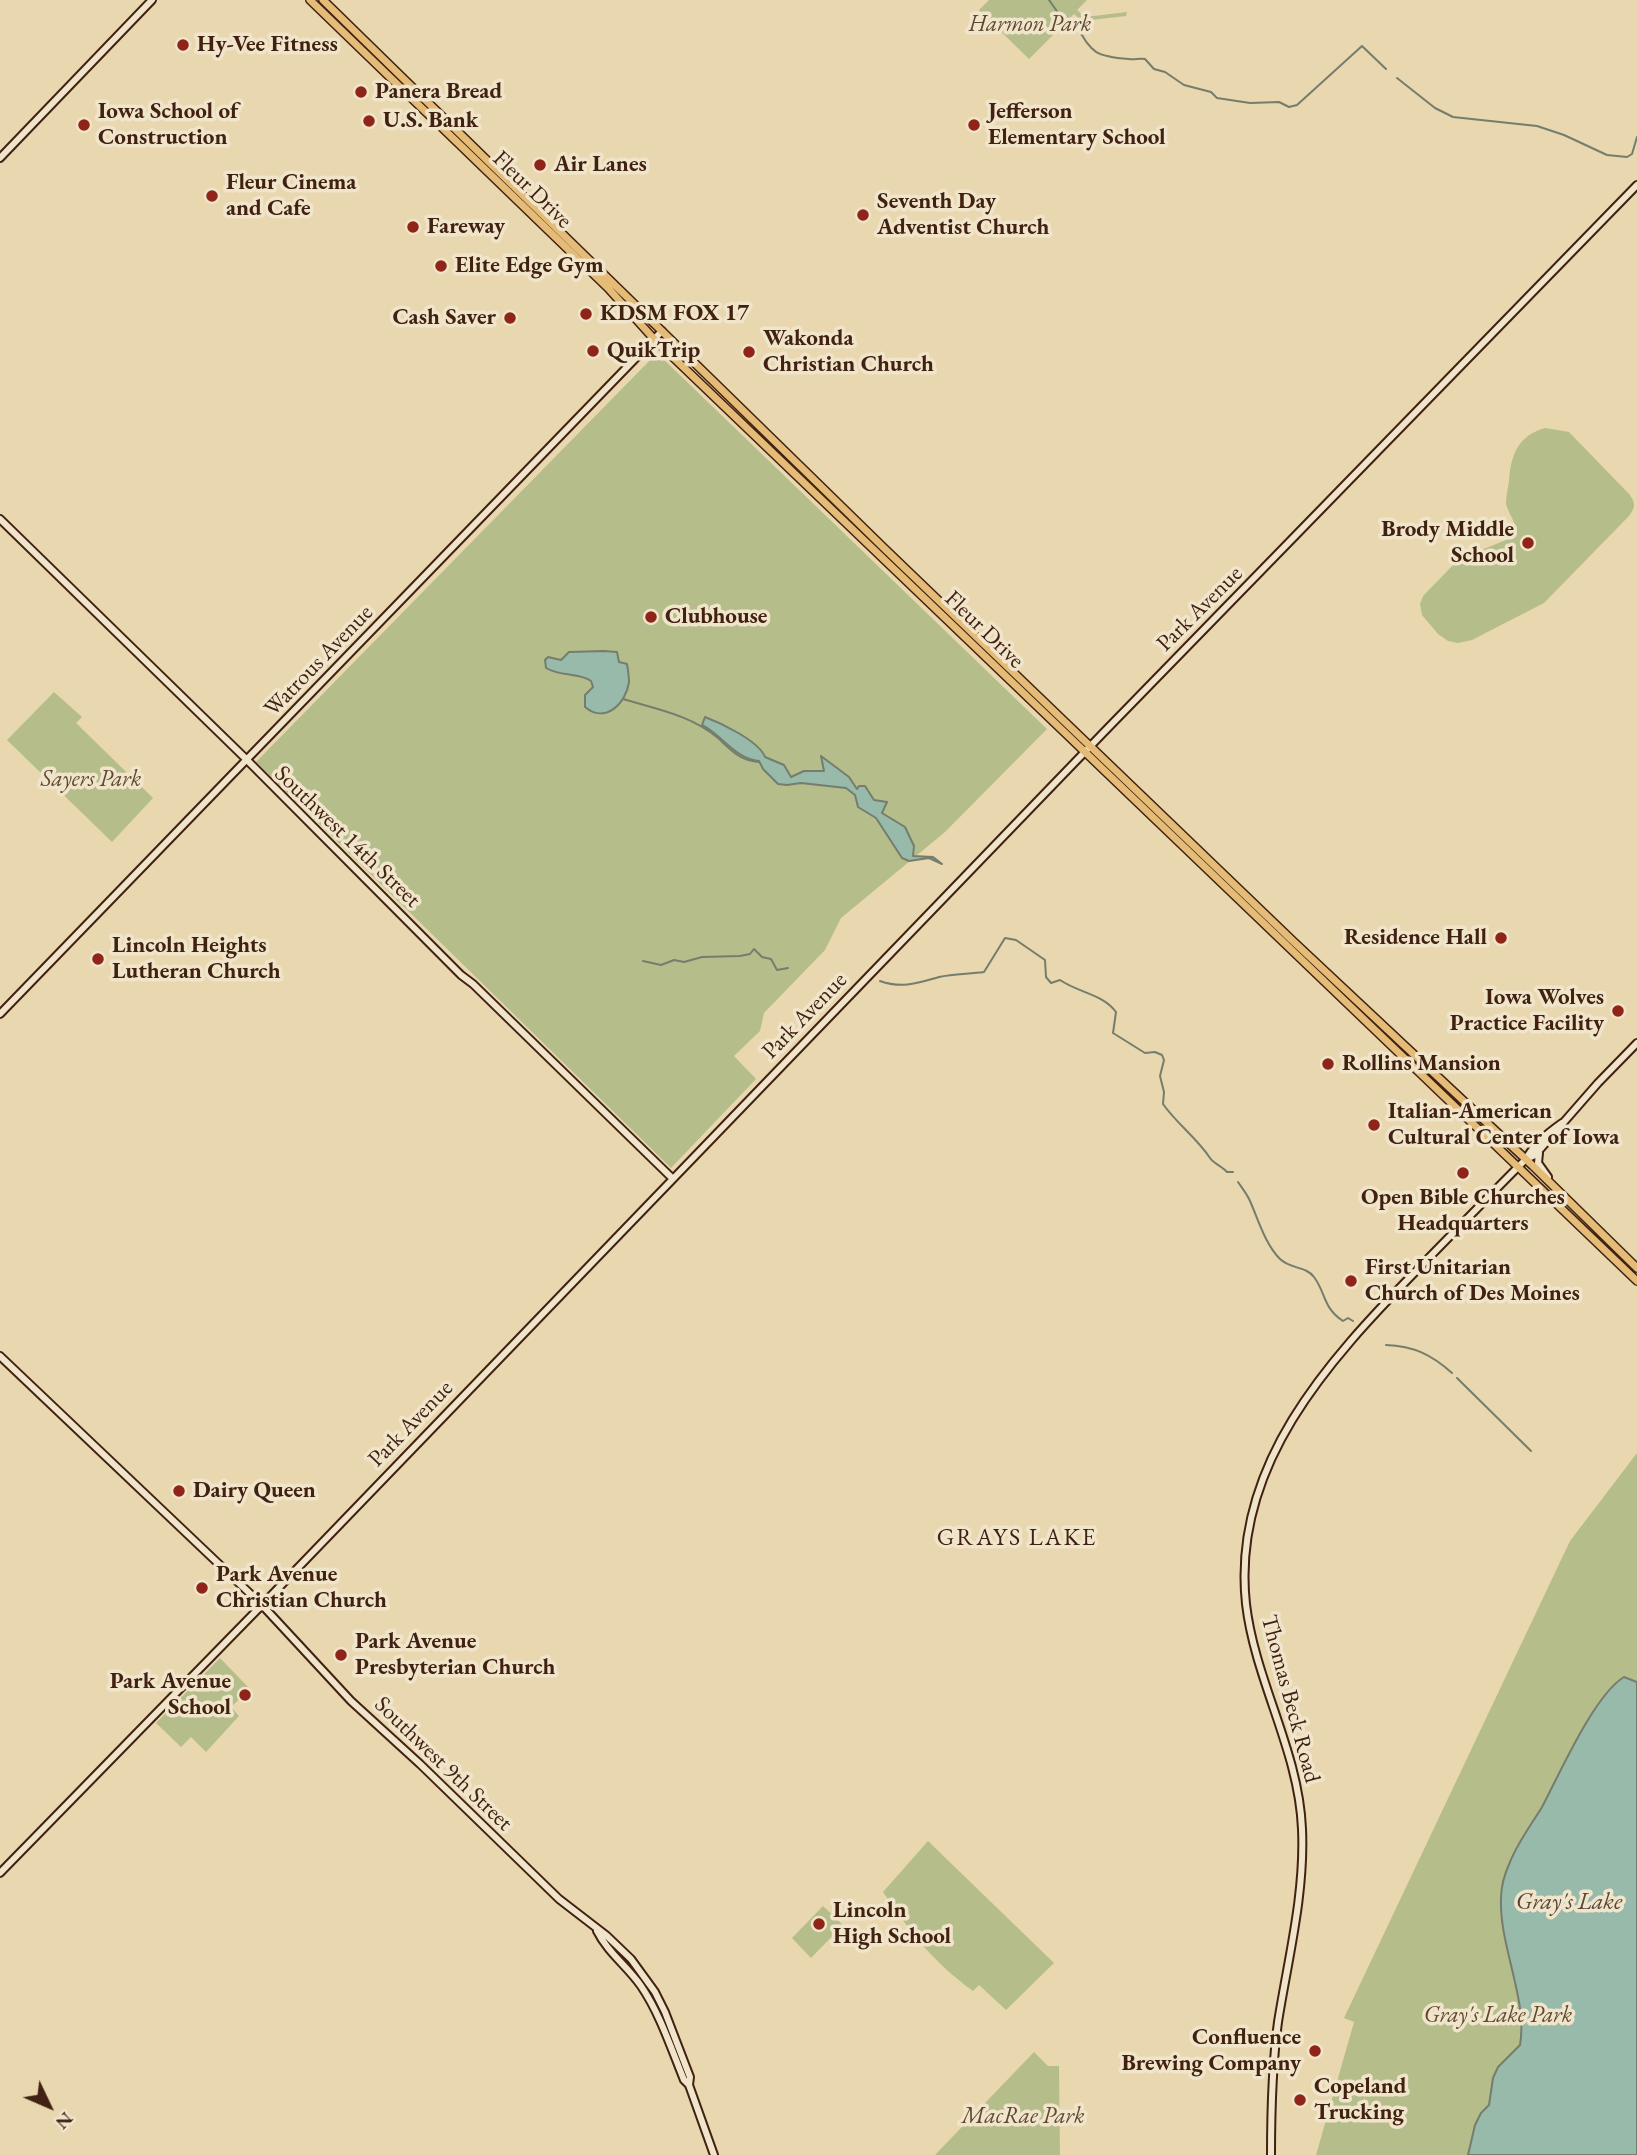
<!DOCTYPE html>
<style>
body{margin:0}
#map{position:relative;width:1637px;height:2155px;overflow:hidden;background:#e8d7af;font-family:"EB Garamond",serif}
canvas{display:block}
.north{position:absolute;left:14px;top:2071px;width:70px;height:70px;-webkit-text-stroke:5px #f0e5cb;paint-order:stroke;rotate:134deg;font-size:19px;font-weight:700;line-height:28px;text-align:center;color:#412111}
.north::after{content:'';display:block;margin:auto;width:24px;height:32px;background:#412111;clip-path:polygon(50% 0,100% 100%,50% 72%,0 100%)}
</style>
<div id="map">
<canvas width="1637" height="2155"></canvas>
<div class="north">N</div>
</div>
<script>
const context = document.querySelector('canvas').getContext('2d');
context.lineJoin = 'round';
function fillPath(path, color) { context.fillStyle = color; context.fill(path, 'evenodd'); }
function strokePath(path, color, width, dash) { context.strokeStyle = color; context.lineWidth = width; context.lineCap = dash ? 'butt' : 'round'; context.setLineDash(dash || []); context.stroke(path); }
function write(font, color, halo, rows, align = 'center') {
  context.font = font + ' "EB Garamond",serif'; context.lineWidth = 7; context.setLineDash([]); context.textBaseline = 'middle'; context.strokeStyle = halo; context.fillStyle = color; for (const [text, x, y, turn = 0] of rows) {
    context.save(); context.translate(x, y); context.rotate((+turn || 0) * Math.PI / 180); context.textAlign = isNaN(turn) ? turn : align; if (halo) context.strokeText(text, 0, 0); context.fillText(text, 0, 0); context.restore();
  }
}
fillPath(new Path2D(`
 M989,0H1087L1077,10L1085,17L1127,12L1126,16L1082,21L1074,14L1029,59L979,10Z
 M657,353L1047,729L945,832L841,918L825,950L764,1013L760,1031L734,1056L756,1079L671,1168L256,762Z
 M1545,428L1569,432L1630,495C1636,504 1635,508 1629,516L1544,603L1472,640L1458,643L1448,641L1438,634L1422,615L1420,604L1423,596L1459,559L1511,538C1522,526 1508,516 1506,503C1506,496 1508,488 1509,481C1511,454 1518,436 1545,428Z
 M54,692L82,717L76,723L153,798L112,842L7,740Z
 M1637,1453V2155H1316L1354,2022L1344,2018L1570,1541Z
 M220,1658L250,1689L231,1707L239,1716L206,1752L191,1737L181,1747L156,1723Z
 M928,1841L1054,1963L1006,2010L979,1985L973,1991C932,1961 911,1933 883,1892Z
 M823,1906L843,1925L811,1958L792,1938Z
 M1034,2052L1048,2066H1059L1060,2155H935Z`), '#b5be8b');
const water = new Path2D(`
 M604,651L617,652L619,662L627,664C628,670 629,676 629,682C626,704 605,724 585,707V695L593,687L591,681C579,672 561,677 546,668L545,660L548,657L561,660L569,652Z
 M705,717C721,723 759,741 765,757L784,765L791,777L804,771H824L821,756L849,777L857,789L859,786H865L874,800L887,802L882,813L905,827L914,846L913,856L933,857L942,864L929,858L909,861L902,858L876,818L858,807L855,795L846,788L801,783L787,785L778,784L763,769L759,761C734,758 723,736 702,725Z
 M1624,1677L1637,1682V2155H1468L1475,2125L1481,2113L1489,2105L1493,2078L1498,2067L1520,2045C1528,1999 1499,1946 1501,1898C1501,1885 1505,1873 1510,1862C1518,1842 1531,1825 1542,1807C1559,1775 1594,1695 1624,1677Z`);
fillPath(water, '#97baab');
strokePath(water, '#757d6d', 2);
strokePath(new Path2D(`
 M1049,0L1061,17L1073,20C1092,51 1090,56 1129,59C1134,60 1139,58 1145,59L1154,69L1165,72L1184,85L1211,92L1217,98L1250,103L1279,102L1289,107L1297,105L1362,46L1386,69
 M1397,78L1435,108L1453,117L1537,126L1564,135L1607,155L1627,157L1632,154L1637,137
 M623,699C656,709 691,715 718,738C731,750 740,761 759,762
 M643,961L661,965L674,960L684,962L702,957L740,956L750,954L754,949L762,957L771,959L777,970L788,968
 M880,981C902,989 918,983 939,977C953,974 969,974 984,972L1005,938L1016,940L1045,960L1046,977L1051,983L1060,980C1079,993 1103,994 1116,1012L1113,1033L1145,1053L1155,1052L1162,1055L1164,1060L1160,1076L1164,1092L1163,1104C1177,1124 1197,1138 1210,1158C1214,1164 1222,1166 1227,1172H1233
 M1238,1182C1242,1188 1247,1194 1250,1201C1258,1219 1265,1244 1280,1259C1290,1269 1306,1266 1314,1277C1326,1293 1323,1308 1343,1321L1348,1318L1353,1321
 M1386,1345C1414,1346 1432,1355 1452,1373
 M1457,1378L1531,1451`), '#757d6d', 2);
const secondary = new Path2D(`
 M0,158L152,0
 M0,519L243,756L461,975L473,984L672,1178
 M0,1014L662,331
 M1539,1153L1538,1163L1548,1177
 M1526,1159L1535,1155L1598,1083L1637,1043
 M0,1356L262,1605L351,1701L420,1764L559,1899L607,1936L631,1959L655,1992L665,2012L690,2077L689,2085
 M0,1873L262,1605L1105,731L1637,185
 M597,1931C608,1953 627,1966 641,1986C660,2014 671,2048 684,2080L689,2085L714,2155
 M1271,2155C1271,2110 1272,2066 1278,2022C1288,1959 1305,1894 1302,1829C1299,1751 1255,1681 1246,1604C1231,1466 1328,1361 1417,1270C1453,1233 1489,1196 1526,1159C1534,1144 1548,1133 1562,1123`);
const primary = new Path2D(`
 M310,0L608,288L654,339L1637,1281
 M323,0L885,549L1294,942L1533,1166L1637,1268`);
strokePath(secondary, '#412111', 10);
strokePath(primary, '#412111', 10);
strokePath(secondary, '#f0e5cb', 6);
strokePath(primary, '#e4bc78', 7);
for (const [x, y, r, color] of [
 [183,45,7,"#8f2418"],
 [361,92,7,"#8f2418"],
 [369,121,7,"#8f2418"],
 [84,125,7,"#8f2418"],
 [974,125,7,"#8f2418"],
 [540,165,7,"#8f2418"],
 [212,196,7,"#8f2418"],
 [863,215,7,"#8f2418"],
 [413,227,7,"#8f2418"],
 [441,266,7,"#8f2418"],
 [586,314,7,"#8f2418"],
 [510,318,7,"#8f2418"],
 [593,351,7,"#8f2418"],
 [749,352,7,"#8f2418"],
 [1528,543,7,"#8f2418"],
 [651,617,7,"#8f2418"],
 [1501,938,7,"#8f2418"],
 [98,959,7,"#8f2418"],
 [1618,1011,7,"#8f2418"],
 [1328,1064,7,"#8f2418"],
 [1374,1125,7,"#8f2418"],
 [1463,1173,7,"#8f2418"],
 [1351,1281,7,"#8f2418"],
 [179,1491,7,"#8f2418"],
 [202,1588,7,"#8f2418"],
 [341,1655,7,"#8f2418"],
 [245,1695,7,"#8f2418"],
 [819,1924,7,"#8f2418"],
 [1315,2051,7,"#8f2418"],
 [1300,2100,7,"#8f2418"]
]) { const dot = new Path2D(); dot.arc(x, y, r, 0, 2 * Math.PI); context.fillStyle = color; context.fill(dot); strokePath(dot, '#f0e5cb', 2.5); }
write('italic 23px', '#5e4830', '#f0e5cb', [
 ["Harmon Park",1030,25],
 ["Sayers Park",91,780],
 ["Gray's Lake Park",1498,2016],
 ["MacRae Park",1023,2117]
]);
write('bold 23px', '#412111', '#f0e5cb', [
 ["Hy-Vee Fitness",197,45],
 ["Panera Bread",375,92],
 ["Iowa School of",98,112],
 ["Construction",98,138],
 ["Jefferson",988,112],
 ["Elementary School",988,138],
 ["U.S. Bank",383,121],
 ["Air Lanes",554,165],
 ["Fleur Cinema",226,183],
 ["and Cafe",226,209],
 ["Seventh Day",877,202],
 ["Adventist Church",877,228],
 ["Fareway",427,227],
 ["Elite Edge Gym",455,266],
 ["KDSM FOX 17",600,314],
 ["Cash Saver",496,318,"right"],
 ["Wakonda",763,339],
 ["Christian Church",763,365],
 ["QuikTrip",607,351],
 ["Brody Middle",1514,530,"right"],
 ["School",1514,556,"right"],
 ["Clubhouse",665,617],
 ["Residence Hall",1487,938,"right"],
 ["Lincoln Heights",112,946],
 ["Lutheran Church",112,972],
 ["Iowa Wolves",1604,998,"right"],
 ["Practice Facility",1604,1024,"right"],
 ["Rollins Mansion",1342,1064],
 ["Italian-American",1388,1112],
 ["Cultural Center of Iowa",1388,1138],
 ["Open Bible Churches",1463,1198,"center"],
 ["Headquarters",1463,1224,"center"],
 ["First Unitarian",1365,1268],
 ["Church of Des Moines",1365,1294],
 ["Dairy Queen",193,1491],
 ["Park Avenue",216,1575],
 ["Christian Church",216,1601],
 ["Park Avenue",355,1642],
 ["Presbyterian Church",355,1668],
 ["Park Avenue",231,1682,"right"],
 ["School",231,1708,"right"],
 ["Lincoln",833,1911],
 ["High School",833,1937],
 ["Confluence",1301,2038,"right"],
 ["Brewing Company",1301,2064,"right"],
 ["Copeland",1314,2087],
 ["Trucking",1314,2113]
], 'left');
write('23px', '#412111', '#f0e5cb', [
 ["Fleur Drive",532,190,44],
 ["Park Avenue",1200,609,-45],
 ["Fleur Drive",984,630,44],
 ["Watrous Avenue",319,661,-46],
 ["Southwest 14th Street",347,837,44],
 ["Park Avenue",805,1016,-46],
 ["Park Avenue",411,1424,-46],
 ["Thomas Beck Road",1290,1699,75],
 ["Southwest 9th Street",443,1764,44]
]);
context.letterSpacing = '2px';
write('24px', '#412111', '#f0e5cb', [
 ["GRAYS LAKE",1017,1538]
]);
context.letterSpacing = '0px';
write('italic 24px', '#564738', '#f0e5cb', [
 ["Gray's Lake",1569,1902]
]);
</script>
